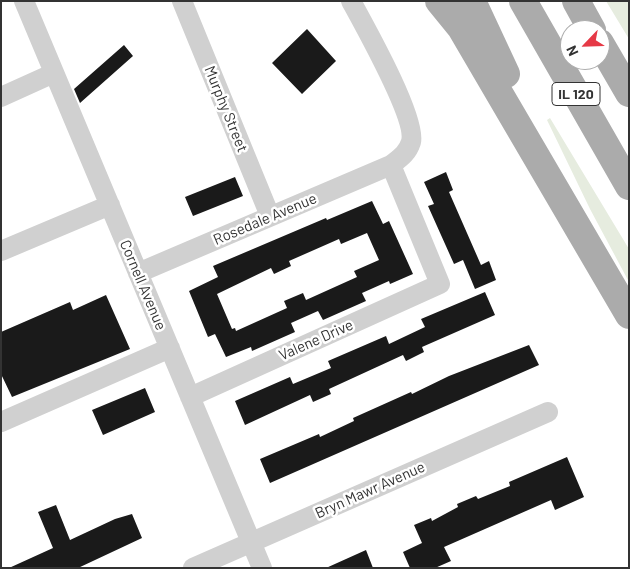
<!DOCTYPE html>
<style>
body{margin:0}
#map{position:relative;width:630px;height:569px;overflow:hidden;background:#fff;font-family:Barlow,sans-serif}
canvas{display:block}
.frame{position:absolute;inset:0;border:2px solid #333;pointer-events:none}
.north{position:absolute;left:560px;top:20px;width:50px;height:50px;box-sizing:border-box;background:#fff;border:1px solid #adadad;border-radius:50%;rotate:246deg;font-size:14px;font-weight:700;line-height:20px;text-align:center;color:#333}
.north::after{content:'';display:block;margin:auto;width:18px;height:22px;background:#e63946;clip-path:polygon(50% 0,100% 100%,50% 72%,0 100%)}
</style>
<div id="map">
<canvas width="630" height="569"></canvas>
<div class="frame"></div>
<div class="north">N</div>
</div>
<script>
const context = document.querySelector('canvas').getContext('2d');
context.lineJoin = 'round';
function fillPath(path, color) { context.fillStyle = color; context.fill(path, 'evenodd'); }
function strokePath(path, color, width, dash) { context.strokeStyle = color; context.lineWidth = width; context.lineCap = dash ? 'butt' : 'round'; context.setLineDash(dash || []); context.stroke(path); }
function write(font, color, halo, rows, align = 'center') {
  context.font = font + ' Barlow,sans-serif'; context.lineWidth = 5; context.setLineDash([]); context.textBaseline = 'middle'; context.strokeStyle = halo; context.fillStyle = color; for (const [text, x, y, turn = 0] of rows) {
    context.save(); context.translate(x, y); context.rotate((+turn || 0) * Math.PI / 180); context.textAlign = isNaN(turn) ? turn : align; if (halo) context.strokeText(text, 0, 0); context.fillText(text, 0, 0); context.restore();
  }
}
fillPath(new Path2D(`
 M606,1H629V39Z
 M550,118L629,249V282L590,209L547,120Z`), '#e6ecdf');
fillPath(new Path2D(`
 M307,29L336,61L302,94L272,63Z
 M124,45L133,56L80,103L74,89Z
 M446,172L453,190L449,192L481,265L489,261L496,280L475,289L463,260L454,264L428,206L434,204L424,182Z
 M235,177L243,196L193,216L185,197Z
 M372,201L383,224L389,221L413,274L390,284L389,281L362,293L366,301L323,320L318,311L291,323L295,332L252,351L251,347L226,357L215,334L208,337L189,291L218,277L213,266L326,218L327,220ZM367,233L379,260L354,271L357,277L306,300L303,293L284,301L287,308L236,331L235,328L232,329L217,294L271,268L274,274L291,266L289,261L339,239L341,244Z
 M485,292L495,315L422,347L424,352L406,361L403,355L329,389L331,394L313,402L310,395L245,425L235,401L290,377L293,384L331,368L328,361L386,336L389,344L425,327L421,319Z
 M106,295L130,349L12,397L1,374V332L70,302L73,310Z
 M529,345L539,365L270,483L260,459L319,434L320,437L354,421L353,418L411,392L412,394L449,376Z
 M145,388L155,412L103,435L92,410Z
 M567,457L584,497L555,510L551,500L444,547L451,561L435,568H410L403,552L422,543L414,525L431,518L432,521L458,507L457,504L476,496L478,499L510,486L509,482Z
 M56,505L70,540L115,519L132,514L142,538L78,568H9L53,548L38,512Z
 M366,550L373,568H326Z`), '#1a1a1a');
strokePath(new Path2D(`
 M24,1L262,568
 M182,1L270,216
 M1,97L54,73
 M1,251L110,205
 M138,273L391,165C400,158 407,154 411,142C417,119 364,25 351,1
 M190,397L440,284L391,165
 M1,422L170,348
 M193,568L548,412`), '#d0d0d0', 20);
strokePath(new Path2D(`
 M439,1L461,28L629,315
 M472,1L506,74
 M523,1L629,186
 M576,1L592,30
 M600,43L629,93`), '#ababab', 28);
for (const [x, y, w] of [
 [576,94,48]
]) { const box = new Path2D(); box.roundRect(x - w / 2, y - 11.5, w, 23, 4); context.fillStyle = '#fff'; context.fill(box); strokePath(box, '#333', 1); }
write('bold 14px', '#333', null, [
 ["IL 120",576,94]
]);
write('15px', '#333', '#fff', [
 ["Murphy Street",226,109,68],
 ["Rosedale Avenue",265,219,-23],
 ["Cornell Avenue",143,285,67],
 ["Valene Drive",316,340,-24],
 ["Bryn Mawr Avenue",370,490,-24]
]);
</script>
